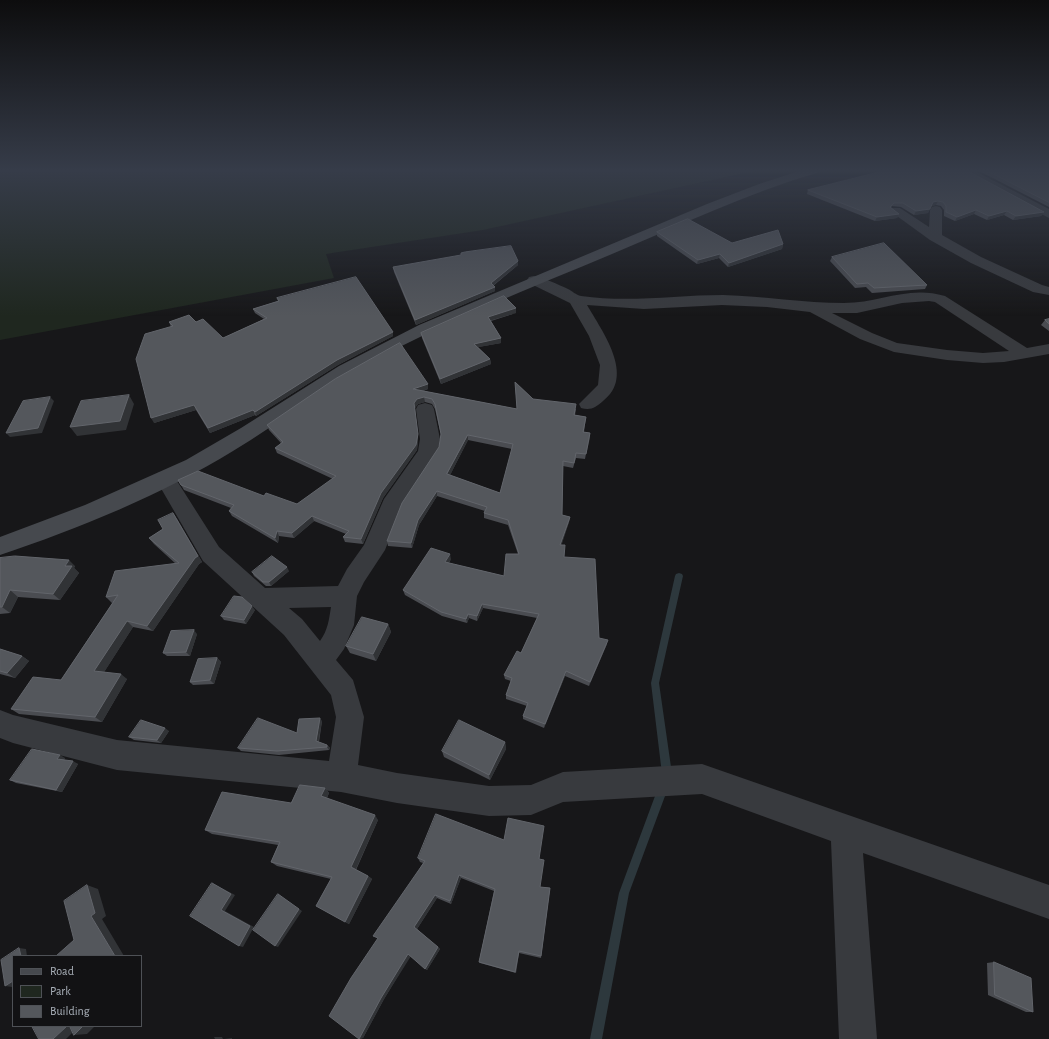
<!DOCTYPE html>
<style>
body{margin:0}
#map{position:relative;width:1049px;height:1039px;overflow:hidden;background:#171719;font-family:"Alegreya Sans",sans-serif}
canvas{display:block}
.legend{position:absolute;left:12px;top:955px;width:130px;height:72px;box-sizing:border-box;background:#121214;border:1px solid #4e5156;margin:0;padding:5px 7px;list-style:none;font-size:12px;color:#a9b0b9}
.legend li{display:flex;align-items:center;gap:8px;height:20px}
.legend b{width:20px;border:1px solid #4e5156}
</style>
<div id="map">
<canvas width="1049" height="1039"></canvas>
<ul class="legend">
<li><b style="height:5px;background:#46494e"></b>Road</li>
<li><b style="height:11px;background:#1f271f"></b>Park</li>
<li><b style="height:11px;background:#54575c"></b>Building</li>
</ul>
</div>
<script>
const context = document.querySelector('canvas').getContext('2d');
context.lineJoin = 'round';
function fillPath(path, color) { context.fillStyle = color; context.fill(path, 'evenodd'); }
function strokePath(path, color, width, dash) { context.strokeStyle = color; context.lineWidth = width; context.lineCap = dash ? 'butt' : 'round'; context.setLineDash(dash || []); context.stroke(path); }
fillPath(new Path2D(`
 M0,170H758L483,230L326,254L334,278L0,340Z`), '#1f271f');
fillPath(new Path2D(`
 M679,573L682,574L683,576L659,683L672,774L670,777L667,779L664,777L662,774L651,683L675,576L676,574Z
 M663,783L666,785L668,788L629,893L602,1039H590L619,893L658,788L660,785Z`), '#2d383d');
fillPath(new Path2D(`
 M959,170H973L1049,209V218Z
 M936,206L940,207L942,210V235L981,257L1042,285L1049,287V295L1033,292L971,263L930,240L890,211L892,208H900L929,227L930,210L932,207Z
 M534,276C545,278 557,284 568,289C572,291 576,295 581,296C629,303 676,295 723,295C764,296 804,303 844,303C880,303 908,285 945,296L1027,348L1049,344V354L1004,362L983,363L947,360L894,352L860,339L810,312L767,307L722,305L644,309L587,305C602,331 636,376 603,401C596,407 591,411 581,408L579,404L598,385L600,365L589,336L570,303L529,283L527,280L529,277ZM929,301L935,302L1009,351L983,353L947,350L897,343L872,333L832,313H857L902,303Z
 M425,403L432,405L434,409L440,439L438,452L402,507L385,550L364,582L357,596L354,625L344,649L336,660L353,680L364,717L358,765L397,773L489,786L531,785L563,772L702,764L1049,885V919L863,853L877,1039H839L831,841L702,794L563,802L531,815L489,816L397,803L341,792L117,770L13,743L0,738V710L13,715L117,740L329,761L336,717L331,695L284,635L203,561L155,478L158,473L165,471L172,473L219,547L265,588L338,586L347,569L364,545L384,499L418,451L420,439L416,409L418,405ZM331,607C329,619 328,630 320,641L302,619L289,608Z`), '#383a3e');
fillPath(new Path2D(`
 M802,170H821L820,172C748,193 681,225 612,254C531,288 448,320 371,362C322,388 280,423 233,451C163,494 78,529 0,555V537L85,505L186,460L241,428L339,366L419,325L707,204L759,184Z`), '#46494e');
fillPath(new Path2D(`
 M884,170H966L1044,212L1041,216L1013,220L1004,215L987,220L974,214L955,221L944,216V210L941,206L936,205L931,206L928,213L914,215L901,207L892,206L891,208L899,214L897,218L875,221L807,194L808,190L885,171Z
 M977,170H1049V207Z
 M657,232L732,243L783,244L782,249L728,267L719,258L697,264L657,236Z
 M832,257L927,285L925,289L872,293L866,287L855,288L830,261Z
 M518,261V265L493,286L495,287V291L416,325L394,272L393,267Z
 M277,298L393,336L338,365L256,416L255,415L210,433L196,410L154,423L171,327L169,322H196L223,338L264,319L255,313L253,309L278,301Z
 M516,313L491,321L501,338V343L478,347L490,359L491,364L441,384L422,338L421,333Z
 M1049,319V331L1041,325L1045,320Z
 M515,382L533,399L576,409L575,415L586,417L584,432L590,433L585,459L576,458L573,468L563,466L562,515L570,517L569,522L561,545L564,557L599,638L607,644L589,686L565,676L544,728L523,719V716L527,706L506,699V695L511,681L505,679L504,675L521,653L537,618L483,608L477,621L469,618L467,623L442,616L405,595L403,590L451,559L449,563L504,576L518,554L508,525L484,518V513L485,511L437,496L419,525L412,548L388,546L387,541L439,447L441,435L435,409L432,404L425,402L418,404L415,408L418,439L417,450L383,498L363,544L345,542L343,537L346,534L314,521L294,538L279,536L278,543L232,516L229,511L231,508L184,490L178,480L264,496L297,504L333,479L277,453L275,448L281,443L269,430L267,425L428,384V389L423,391L517,409ZM468,440L512,449L500,493L450,475Z
 M173,513L177,519L202,562L199,564L153,631L133,627L104,672L127,679L102,722L19,714L11,709L61,680L113,602L112,603L106,597L176,564L154,544L149,538L163,529Z
 M0,558L75,566L74,568L79,573L60,600L18,597L10,613L0,614Z
 M289,571L271,586H266L254,576L252,572Z
 M255,610L246,624L224,620L221,616Z
 M388,624L391,632L376,661L350,653L346,646Z
 M197,634L190,656H167L163,653Z
 M0,649L22,656L29,661L15,678L0,674Z
 M217,658L221,662L214,684L193,685L190,682Z
 M322,721L319,742L327,745L330,748L329,750L279,755L241,751L238,748L297,733Z
 M169,731L161,743L134,740L129,737Z
 M505,742L506,749L490,780L444,757L442,751Z
 M65,758L64,760L78,764L62,792L16,783L10,780Z
 M325,788L329,793L327,798L378,820L356,870L368,876L372,879L349,924L316,906L331,879L277,866L271,862L278,845L212,834L205,830L291,803Z
 M418,858L539,859L540,887L550,888L541,958L519,953L516,973L480,963L479,962L494,891L461,878L451,904L437,898L417,929L440,949L427,970L410,956L384,999L363,1038L359,1039L378,939L423,863L420,862Z
 M994,962L1033,1012H1026L988,995L987,963Z`), '#4a4c51');
fillPath(new Path2D(`
 M938,201L936,205L931,206L933,202Z
 M930,209L928,213L914,215L916,211Z
 M976,210L974,214L955,221L957,217Z
 M1007,211L1004,215L987,220L989,216Z
 M1044,212L1041,216L1013,220L1016,216Z
 M899,214L897,218L875,221L877,217Z
 M783,244L782,249L728,267L729,263Z
 M720,254L719,258L697,264L698,260Z
 M518,261V265L491,287V283Z
 M495,287V291L416,325L415,320Z
 M516,308V313L489,321L488,317Z
 M393,332V336L338,365L256,416L255,412L337,360Z
 M501,338V343L474,348V344Z
 M490,359L491,364L441,384L440,379Z
 M428,384V389L413,394V389Z
 M129,395L134,404L126,430L77,436L70,427Z
 M50,397L54,401L42,433L10,437L6,433Z
 M424,397L425,402L418,404L415,408L418,439L417,450L383,498L363,544L361,539L381,493L414,403L417,399Z
 M194,405L196,410L154,423L151,418Z
 M253,410L255,415L210,433L208,428Z
 M590,433V438L585,459L586,454Z
 M468,435V440L448,479L447,474Z
 M437,491V496L419,525L412,548L411,543L418,520Z
 M173,513L177,519L202,562L199,564L153,631L147,626L195,558Z
 M312,516L314,521L294,538L292,533Z
 M570,517L569,522L560,550V545Z
 M277,531L279,536L278,543L275,538Z
 M450,554L451,559L446,567L445,562Z
 M69,560L75,566L74,568L79,573L60,600L53,594L65,566Z
 M287,567L289,571L271,586L269,582Z
 M10,590L18,597L10,613L2,607Z
 M482,604L483,608L477,621V616Z
 M252,606L255,610L246,624L244,620Z
 M468,614L469,618L467,623L466,619Z
 M127,621L133,627L101,677L94,671Z
 M388,624L391,632L376,661L373,654Z
 M194,630L197,634L190,656L186,652Z
 M608,640L607,644L589,686L590,682Z
 M22,656L29,661L15,678L7,673Z
 M217,658L221,662L214,684L210,680Z
 M566,671L565,676L544,728L545,724Z
 M121,674L127,679L102,722L95,717Z
 M320,718L322,721L318,744L316,741Z
 M165,728L169,731L161,743L157,740Z
 M505,742L506,749L490,780L489,775Z
 M327,745L330,748L329,750L327,747Z
 M60,755L65,758L63,762L57,759Z
 M73,761L78,764L62,792L56,790Z
 M325,788L329,793L326,800L321,796Z
 M375,815L378,820L355,871L351,867Z
 M459,875L461,878L451,904L450,901Z
 M368,876L372,879L349,924L345,922Z
 M212,883L235,895L225,911L254,927L243,947L239,946L221,910Z
 M87,885L98,889L106,916L102,919L124,956H115L91,916Z
 M278,894L302,911L278,947L275,946Z
 M435,895L437,898L417,929L414,927Z
 M438,947L440,949L427,970L425,969Z
 M19,948L26,949L27,956H21Z
 M408,954L411,956L384,999L363,1038L359,1039L381,998Z
 M13,981V986L12,987L5,986Z
 M67,1026H79L66,1039H53Z
 M83,1026H95L87,1034L74,1035Z
 M214,1037H222L223,1039H215Z
 M232,1038V1039H224Z`), '#313336');
const building = new Path2D(`
 M887,170H966L1044,212L1016,216L1007,211L989,216L976,210L957,217L946,212V206L943,202L938,201L933,202L930,209L916,211L903,203H894L890,207L899,214L877,217L808,190Z
 M986,170H1049V202Z
 M688,219L732,243L778,230L783,244L729,263L720,254L698,260L657,232Z
 M884,243L927,285L874,288L868,283L857,284L832,257Z
 M511,246L518,261L491,283L495,287L415,320L393,267L461,255V253L465,252Z
 M356,277L393,332L337,360L255,412L253,410L208,428L194,405L151,418L136,359L145,334L173,326L169,322L189,315L196,322L203,319L223,338L267,318L253,309L279,301L277,298Z
 M504,296L516,308L488,317L501,338L474,344L490,359L440,379L421,333Z
 M1049,319V324L1045,320Z
 M400,343L428,384L413,389L517,409L515,382L533,399L576,404L574,415L586,417L583,432L590,433L586,454L576,453L574,463L563,461L562,515L570,517L560,545H565L564,557L595,559L599,638L608,640L590,682L566,671L545,724L523,716L528,703L506,695L512,678L504,675L517,651L521,653L539,614L482,604L477,616L468,614L466,619L441,612L403,590L431,548L450,554L445,562L504,576L506,554H519L508,520L484,513L487,507L437,491L418,520L411,543L387,541L402,503L439,447L441,434L435,404L432,399L424,397L417,399L414,403L418,434L416,445L381,493L361,539L343,537L349,531L312,516L292,533L277,531L275,538L229,511L234,505L181,485L178,480L198,471L264,496L266,493L297,504L336,476L275,448L283,442L267,425L335,379ZM468,435L513,444L500,493L447,474Z
 M129,395L120,421L70,427L81,401Z
 M50,397L38,428L6,433L23,401Z
 M173,513L198,556L195,558L147,626L127,621L94,671L121,674L95,717L11,709L33,677L61,680L118,595L106,597L115,571L179,563L149,538L163,529L158,520Z
 M15,556L69,560L65,566H72L53,594L10,590L2,607H0V558Z
 M272,556L287,567L269,582H263L252,572Z
 M234,596L242,597L252,606L244,620L221,616Z
 M362,617L388,624L373,654L346,646Z
 M194,630L186,652L163,653L171,631Z
 M0,649L22,656L7,673L0,671Z
 M217,658L210,680L190,682L198,659Z
 M258,718L297,733L299,719L320,718L316,741L327,745V747L277,751L238,748Z
 M141,720L165,728L157,740L129,737Z
 M459,720L505,742L489,775L442,751Z
 M32,749L60,755L57,759L73,761L56,790L10,780Z
 M300,785L325,788L321,796L375,815L351,867L368,876L345,922L316,906L332,877L271,862L280,842L205,830L222,792L291,803Z
 M436,814L504,840L508,818L544,826L539,859L544,860L540,887L550,888L541,956L519,951L515,972L479,962L495,889L459,875L450,901L435,895L414,927L438,947L425,969L408,954L381,998L359,1039L329,1016L351,978L378,938L373,936L425,861L418,858Z
 M212,883L231,894L221,910L250,926L239,946L190,916Z
 M87,885L95,913L91,916L115,956H56L74,940L64,901Z
 M278,894L299,909L275,946L253,930Z
 M19,948L21,956H13V981L5,986L1,960Z
 M994,962L1031,978L1033,1012L995,995Z
 M32,1026H67L53,1039H39Z
 M70,1026H83L74,1035Z`);
fillPath(building, '#54575c');
strokePath(building, '#62656b', 1);
const sky = context.createLinearGradient(0, 0, 0, 316);
sky.addColorStop(0, '#0d0d0e');
sky.addColorStop(0.54, '#363c49');
sky.addColorStop(1, '#363c4900');
context.fillStyle = sky;
context.fillRect(0, 0, 1049, 316);
</script>
